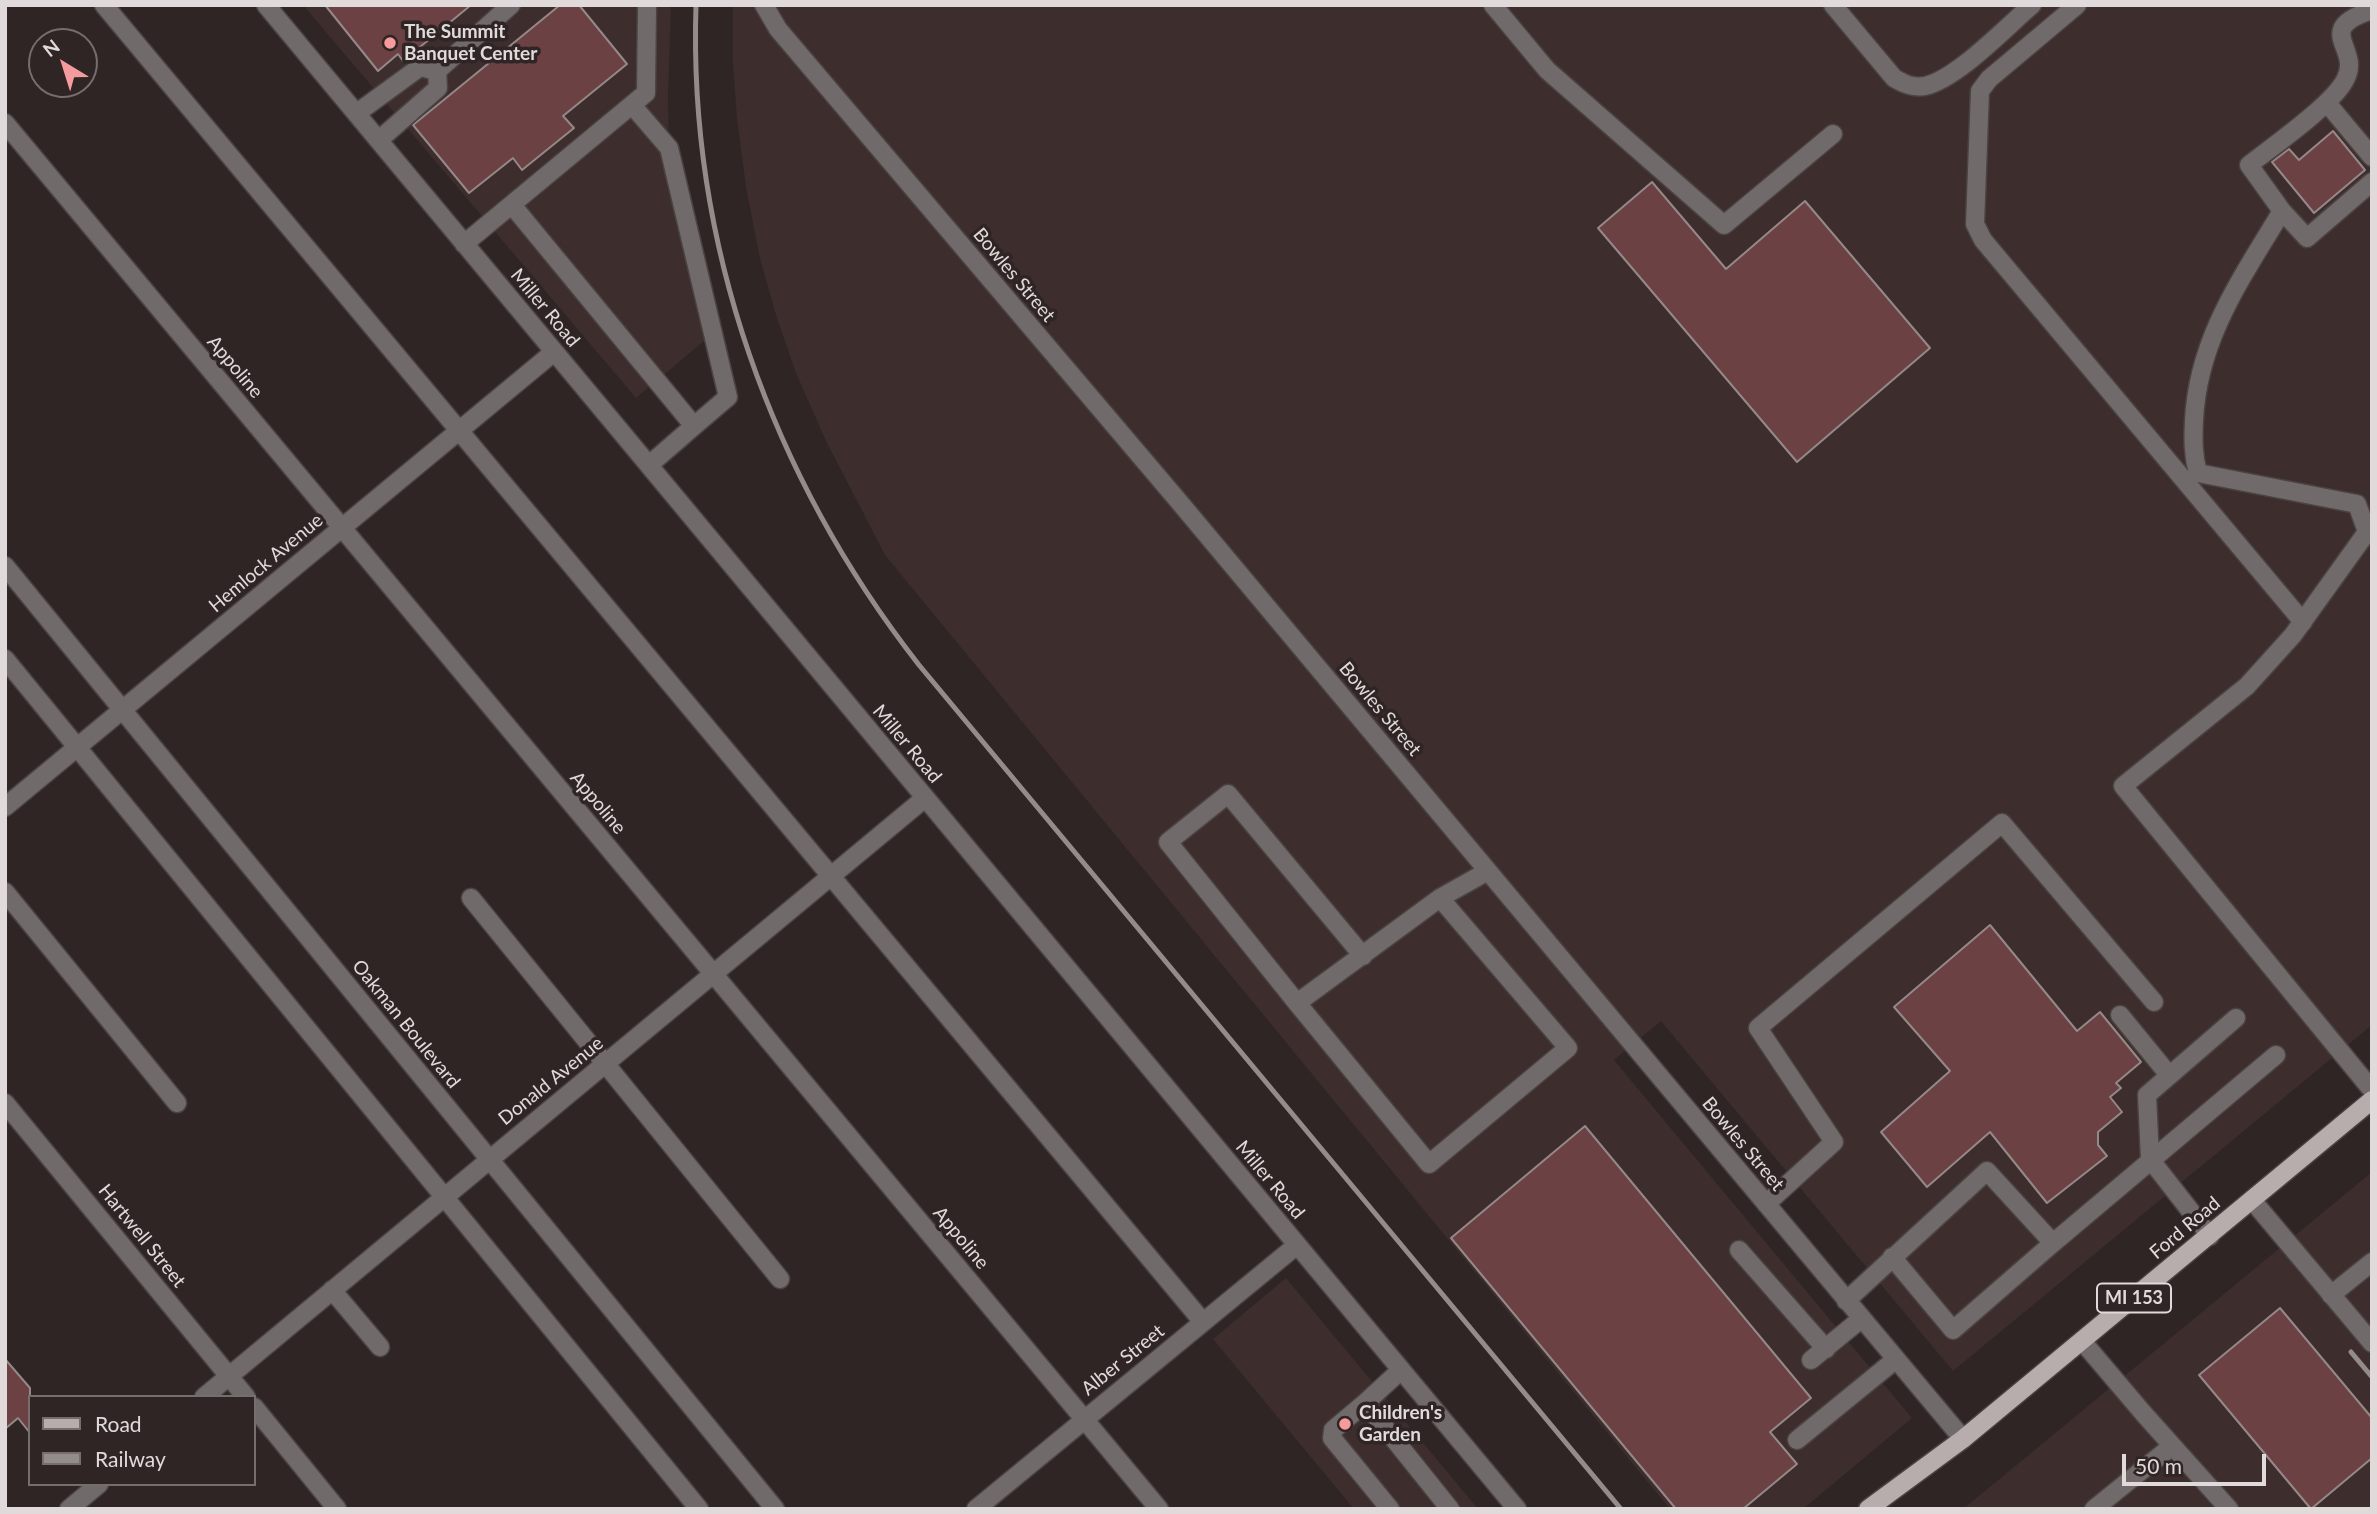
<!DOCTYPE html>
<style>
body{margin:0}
#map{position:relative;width:2377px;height:1514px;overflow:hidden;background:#2f2525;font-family:Lato,sans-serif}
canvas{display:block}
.frame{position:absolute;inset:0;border:7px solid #e1dada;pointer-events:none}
.legend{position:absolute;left:28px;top:1395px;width:228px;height:91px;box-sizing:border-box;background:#2f2525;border:2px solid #766d6d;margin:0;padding:9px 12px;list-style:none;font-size:21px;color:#e1dada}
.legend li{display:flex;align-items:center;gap:14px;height:35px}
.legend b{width:35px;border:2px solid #766d6d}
.north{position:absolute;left:28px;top:28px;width:70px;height:70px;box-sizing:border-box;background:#2f2525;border:2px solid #766d6d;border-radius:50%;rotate:322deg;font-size:19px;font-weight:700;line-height:28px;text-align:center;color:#e1dada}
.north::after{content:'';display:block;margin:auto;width:24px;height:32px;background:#f59b9e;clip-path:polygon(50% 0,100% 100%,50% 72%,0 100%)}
.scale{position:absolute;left:2122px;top:1454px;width:144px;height:32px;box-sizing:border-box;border:4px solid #e1dada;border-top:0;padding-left:9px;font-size:21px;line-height:24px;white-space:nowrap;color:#e1dada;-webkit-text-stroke:5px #2f2525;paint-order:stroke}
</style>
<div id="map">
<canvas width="2377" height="1514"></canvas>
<div class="frame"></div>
<ul class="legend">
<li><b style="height:9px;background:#b8adad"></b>Road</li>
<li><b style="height:9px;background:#948b8b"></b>Railway</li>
</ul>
<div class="north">N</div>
<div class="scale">50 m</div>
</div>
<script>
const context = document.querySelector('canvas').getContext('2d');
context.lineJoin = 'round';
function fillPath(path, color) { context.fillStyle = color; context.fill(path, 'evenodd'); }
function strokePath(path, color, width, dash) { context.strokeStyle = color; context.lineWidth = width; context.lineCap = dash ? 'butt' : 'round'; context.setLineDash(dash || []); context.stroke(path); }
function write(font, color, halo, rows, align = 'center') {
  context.font = font + ' Lato,sans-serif'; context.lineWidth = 7; context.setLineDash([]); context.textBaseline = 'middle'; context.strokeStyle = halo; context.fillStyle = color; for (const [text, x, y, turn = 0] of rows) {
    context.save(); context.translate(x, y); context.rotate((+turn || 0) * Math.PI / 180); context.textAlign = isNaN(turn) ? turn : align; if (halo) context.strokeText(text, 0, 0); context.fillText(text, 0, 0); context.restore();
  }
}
fillPath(new Path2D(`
 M303,5H671L668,95L669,166L684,254L704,341L636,398Z
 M733,5H2372V1025L1953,1371L1661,1021L1614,1060L1912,1418L1803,1509H1670L885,555L826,441L796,373L777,318L760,259L746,187L737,119L733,64Z
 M2372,1172V1509H1963Z
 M1286,1278L1478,1509H1354L1213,1339Z`), '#3d2d2d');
const building = new Path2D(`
 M325,5H471L403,61L398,54L378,71Z
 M560,5H579L627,64L563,116L574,128L522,170L513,158L469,193L413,125Z
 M2333,131L2365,170L2314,213L2272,162L2289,149L2299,160Z
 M1652,182L1726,269L1805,201L1930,348L1797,462L1598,228Z
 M1990,925L2077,1031L2100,1012L2141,1062L2116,1083L2121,1088L2110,1097L2122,1112L2098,1132V1145L2107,1156L2047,1203L1990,1132L1927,1187L1881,1132L1950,1071L1894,1007Z
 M1585,1126L1811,1398L1770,1432L1797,1464L1743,1509H1676L1451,1238Z
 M2280,1308L2372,1418V1458L2311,1509L2199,1375Z
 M5,1359L30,1388V1433L18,1418L5,1429Z`);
fillPath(building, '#6b4143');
strokePath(building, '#958888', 2);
const minor = new Path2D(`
 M104,5L1203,1322
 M266,5L1517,1509
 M764,5L778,29L1181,504L1963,1439
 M1493,5L1547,70L1724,225L1833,134
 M1833,5L1894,78C1904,84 1913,88 1925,86C1957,79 2006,27 2032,5
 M2077,5L1989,79L1980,91L1975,224L1983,240L2303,622
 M437,71L511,5
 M2327,103L2372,157
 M357,113L420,67L437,71
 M5,123L1159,1509
 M379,140L438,88L437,71
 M512,205L694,426L728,397L669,148L632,105
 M2282,211L2307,238L2372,182
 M464,244L646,93L647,5
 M649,465L694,426
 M2372,530L2367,532L2293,635L2247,686L2123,786L2372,1090
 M2367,532L2357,504L2198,473C2193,455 2193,440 2194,420C2198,339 2241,279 2282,211L2249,165C2273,146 2335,103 2346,78C2361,47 2312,30 2372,10
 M5,566L775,1509
 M5,659L699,1509
 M5,807L554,352
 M5,892L177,1103
 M471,898L780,1279
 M1440,898L1568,1048L1429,1164L1297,1003L1440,898L1488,871
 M1297,1003L1168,842L1228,794L1363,956
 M2120,1015L2169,1075
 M5,1103L246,1397
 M2252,1200L2372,1343
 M1766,1204L1834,1142L1758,1028L2002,823L2154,1002
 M2210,1236L2150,1159L2147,1095L2236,1018
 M1739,1250L1826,1349
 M1892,1257L1953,1330L2053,1243
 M332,1290L380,1347
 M2331,1295L2372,1262
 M1846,1301L1987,1171L2053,1243L2276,1055
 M2082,1341L2144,1414L2229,1509
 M1811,1360L1861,1319
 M204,1397L925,798
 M1365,1403L1401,1370
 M254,1407L337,1509
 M1797,1440L1895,1360
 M69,1509L99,1484
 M976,1509L1297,1245
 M1390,1509L1332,1438L1333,1430L1365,1403L1450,1509
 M2094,1509L2172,1446`);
const major = new Path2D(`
 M1868,1509L1963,1439L2372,1100`);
strokePath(minor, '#4b4242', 21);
strokePath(major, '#4b4242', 21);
strokePath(minor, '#706a6a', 18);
strokePath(major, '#b8adad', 18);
strokePath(new Path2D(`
 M696,5C688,245 772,477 919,665L1621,1509
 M2351,1352L2372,1377`), '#948b8b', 5);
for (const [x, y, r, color] of [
 [390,43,7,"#f59b9e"],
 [1345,1424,7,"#f59b9e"]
]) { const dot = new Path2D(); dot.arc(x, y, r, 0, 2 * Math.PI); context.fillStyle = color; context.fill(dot); strokePath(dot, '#2f2525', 2.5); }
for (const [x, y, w] of [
 [2134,1298,74]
]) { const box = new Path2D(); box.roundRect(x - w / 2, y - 14.5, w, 29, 5); context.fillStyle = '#2f2525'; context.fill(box); strokePath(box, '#e1dada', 2); }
write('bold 18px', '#e1dada', null, [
 ["MI 153",2134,1298]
]);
write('bold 19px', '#e1dada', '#2f2525', [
 ["The Summit",404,32],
 ["Banquet Center",404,54],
 ["Children's",1359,1413],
 ["Garden",1359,1435]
], 'left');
write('19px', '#e1dada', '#2f2525', [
 ["Bowles Street",1014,275,50],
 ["Miller Road",545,308,50],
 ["Appoline",235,367,50],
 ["Hemlock Avenue",266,563,-40],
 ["Bowles Street",1380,709,50],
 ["Miller Road",907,744,50],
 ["Appoline",598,803,50],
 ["Oakman Boulevard",406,1024,51],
 ["Donald Avenue",551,1081,-39],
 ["Bowles Street",1743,1144,50],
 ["Miller Road",1270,1180,50],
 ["Ford Road",2185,1228,-40],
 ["Hartwell Street",142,1236,51],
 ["Appoline",961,1238,50],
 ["Alber Street",1123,1360,-39]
]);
</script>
